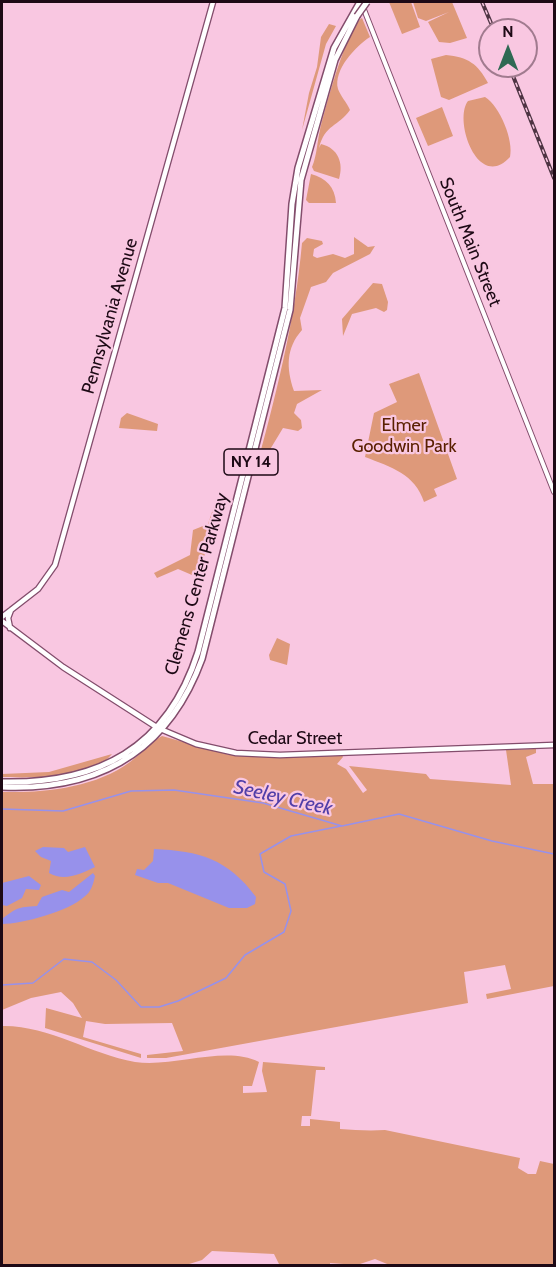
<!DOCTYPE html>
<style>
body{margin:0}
#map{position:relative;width:556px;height:1267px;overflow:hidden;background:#f9c7e1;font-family:Cabin,sans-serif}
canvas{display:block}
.frame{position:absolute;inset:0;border:3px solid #1d0915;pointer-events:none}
.north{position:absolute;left:478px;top:18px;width:60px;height:60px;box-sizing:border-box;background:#f9c7e1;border:2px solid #a17b8f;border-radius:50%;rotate:0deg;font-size:16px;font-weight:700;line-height:24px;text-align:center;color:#1d0915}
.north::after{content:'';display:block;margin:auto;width:21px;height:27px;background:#2f6953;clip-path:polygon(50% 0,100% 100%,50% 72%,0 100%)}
</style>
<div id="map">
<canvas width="556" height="1267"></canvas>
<div class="frame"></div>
<div class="north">N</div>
</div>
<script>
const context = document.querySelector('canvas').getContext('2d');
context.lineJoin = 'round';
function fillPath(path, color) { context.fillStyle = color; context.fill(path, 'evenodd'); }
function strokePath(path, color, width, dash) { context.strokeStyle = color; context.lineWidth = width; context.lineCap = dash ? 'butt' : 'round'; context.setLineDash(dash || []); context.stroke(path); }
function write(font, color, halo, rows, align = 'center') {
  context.font = font + ' Cabin,sans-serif'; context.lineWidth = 4.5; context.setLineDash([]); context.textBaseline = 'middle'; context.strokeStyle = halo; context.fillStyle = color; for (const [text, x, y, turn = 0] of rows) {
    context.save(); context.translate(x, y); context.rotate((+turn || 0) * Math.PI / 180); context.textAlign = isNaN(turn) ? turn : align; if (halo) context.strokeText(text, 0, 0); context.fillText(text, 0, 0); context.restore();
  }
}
fillPath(new Path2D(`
 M389,2H411L420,27L402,34Z
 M413,2H452L467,38L450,43L439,42L428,22L449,12L426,21L418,18Z
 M362,18L370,37C356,46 333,70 338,89C340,95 347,103 350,110C338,127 325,124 319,148L321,144C338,148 344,163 339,179L314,171L312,167C317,155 317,142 320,130C325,109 347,27 362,18Z
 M329,24L336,26L326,44L302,130L309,93L317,67L321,37Z
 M446,55C468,57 478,64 488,83L449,100L441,97L431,59Z
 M485,97C500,106 514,141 510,157C478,192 453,120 468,101Z
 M442,107L453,136L428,146L416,118Z
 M311,174C326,178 335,187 336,203H309L306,200Z
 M354,237L368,247L375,246L370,254L333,273L326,282L311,287L300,318L302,330C286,348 286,368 294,391L322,390L297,404L294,413L301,420L302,428L298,431L283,428L254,476C275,399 295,322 302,243L307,238L322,241L323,244L314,249L313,256L317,258L333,254L345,258L354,254Z
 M373,283L382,284L388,302L387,310L384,312L376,308L352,314L343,336L342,319Z
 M419,373L457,479L434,489L437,496L424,502C415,474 391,467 365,457L374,413L397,402L389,384Z
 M127,413L158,424L157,431L119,428L121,418Z
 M221,497L200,571L192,575L178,569L157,578L154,573L190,555L193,530L208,524L215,503Z
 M277,638L290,644L287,665L270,660L269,655Z
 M162,736L230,755L284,757L342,755L343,757L337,764L346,769L363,793L367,790L349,766L426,774L430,779L511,785L506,750L536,749V753L526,757L533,784H554V986L487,999L486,994L511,989L505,965L464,972L468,1003L166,1058H147V1055L183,1051L172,1023L105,1024L86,1021L83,1037L134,1052L141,1054V1058L45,1028L46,1008L82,1018L73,1003L61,992L31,998L2,1010V792C43,793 95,788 130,762C141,754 150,742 162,736Z
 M112,754C93,779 30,778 2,777V774L49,772Z
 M2,1026C48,1025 90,1054 135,1062C173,1068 225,1045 259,1062L252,1086H243V1093L267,1092L262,1071L263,1062L325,1067V1070H316L311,1116H302L301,1126H310V1119L340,1122V1129C355,1130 368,1131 385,1130L520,1158L518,1168L528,1174H536L540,1161L554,1164V1265L392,1266L375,1259L357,1265L330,1263V1265L280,1266L274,1254L212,1251L202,1260L186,1265H2Z`), '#de997a');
fillPath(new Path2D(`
 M43,847L64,848L68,852L85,847L95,867C81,874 64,882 49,873L51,861L41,857L35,851Z
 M154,849C200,851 228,859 256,897L255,904L247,908H229L168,883H158L135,875L137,869L144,870L153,861Z
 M93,873L95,876C93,885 91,892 84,897C69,911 22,924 2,924V919C17,908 17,907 37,906L42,897L62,890L69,892Z
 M29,876L41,885L39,890L26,889L22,898L7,906L2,905V883Z`), '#9791eb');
strokePath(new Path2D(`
 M2,809L63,811L131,791L174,790L263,803L342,826L399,814L492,841L554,854
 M2,985L33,983L64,959L92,962L116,980L141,1007H159L178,1001L226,978L245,955L284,932L291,911L285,884L264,872L260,854L291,836L341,826`), '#9791eb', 1.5);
const tertiary = new Path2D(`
 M363,7L554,492`);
const secondary = new Path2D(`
 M2,617L38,589L55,565L213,2
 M2,621L63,667L158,728L196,744L236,753L280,755L554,745
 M10,628L8,618L11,610`);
const primary = new Path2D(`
 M2,782C98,784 167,749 198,652L285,308L292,204L298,168L334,48L360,2
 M2,787C98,791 168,752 202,659L290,310L301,180L335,60L357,16`);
strokePath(tertiary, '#834d6c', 6);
strokePath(secondary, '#834d6c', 7);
strokePath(primary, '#834d6c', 8);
strokePath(tertiary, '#fff', 4);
strokePath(secondary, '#fff', 4.5);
strokePath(primary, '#fff', 5);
const rail = new Path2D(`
 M482,2L494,30
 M509,66L554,178`);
strokePath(rail, '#4e3443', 4);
strokePath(rail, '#f9c7e1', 1.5, [4.5]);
const primaryBridge = new Path2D(`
 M357,16L367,2`);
strokePath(primaryBridge, '#834d6c', 8, []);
strokePath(primaryBridge, '#fff', 5);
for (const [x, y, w] of [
 [251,462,54]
]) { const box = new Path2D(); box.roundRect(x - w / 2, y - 13, w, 26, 4.5); context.fillStyle = '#f9c7e1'; context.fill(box); strokePath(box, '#1d0915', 1.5); }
write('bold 16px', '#1d0915', null, [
 ["NY 14",251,462]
]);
write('18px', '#1d0915', '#f9c7e1', [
 ["South Main Street",470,242,68],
 ["Pennsylvania Avenue",110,316,-74],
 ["Clemens Center Parkway",197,584,-74],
 ["Cedar Street",295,739]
]);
write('18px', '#5a2000', '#f9c7e1', [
 ["Elmer",404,426],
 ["Goodwin Park",404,447]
]);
write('italic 20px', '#513fa8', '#f9c7e1', [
 ["Seeley Creek",283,798,13]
]);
</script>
